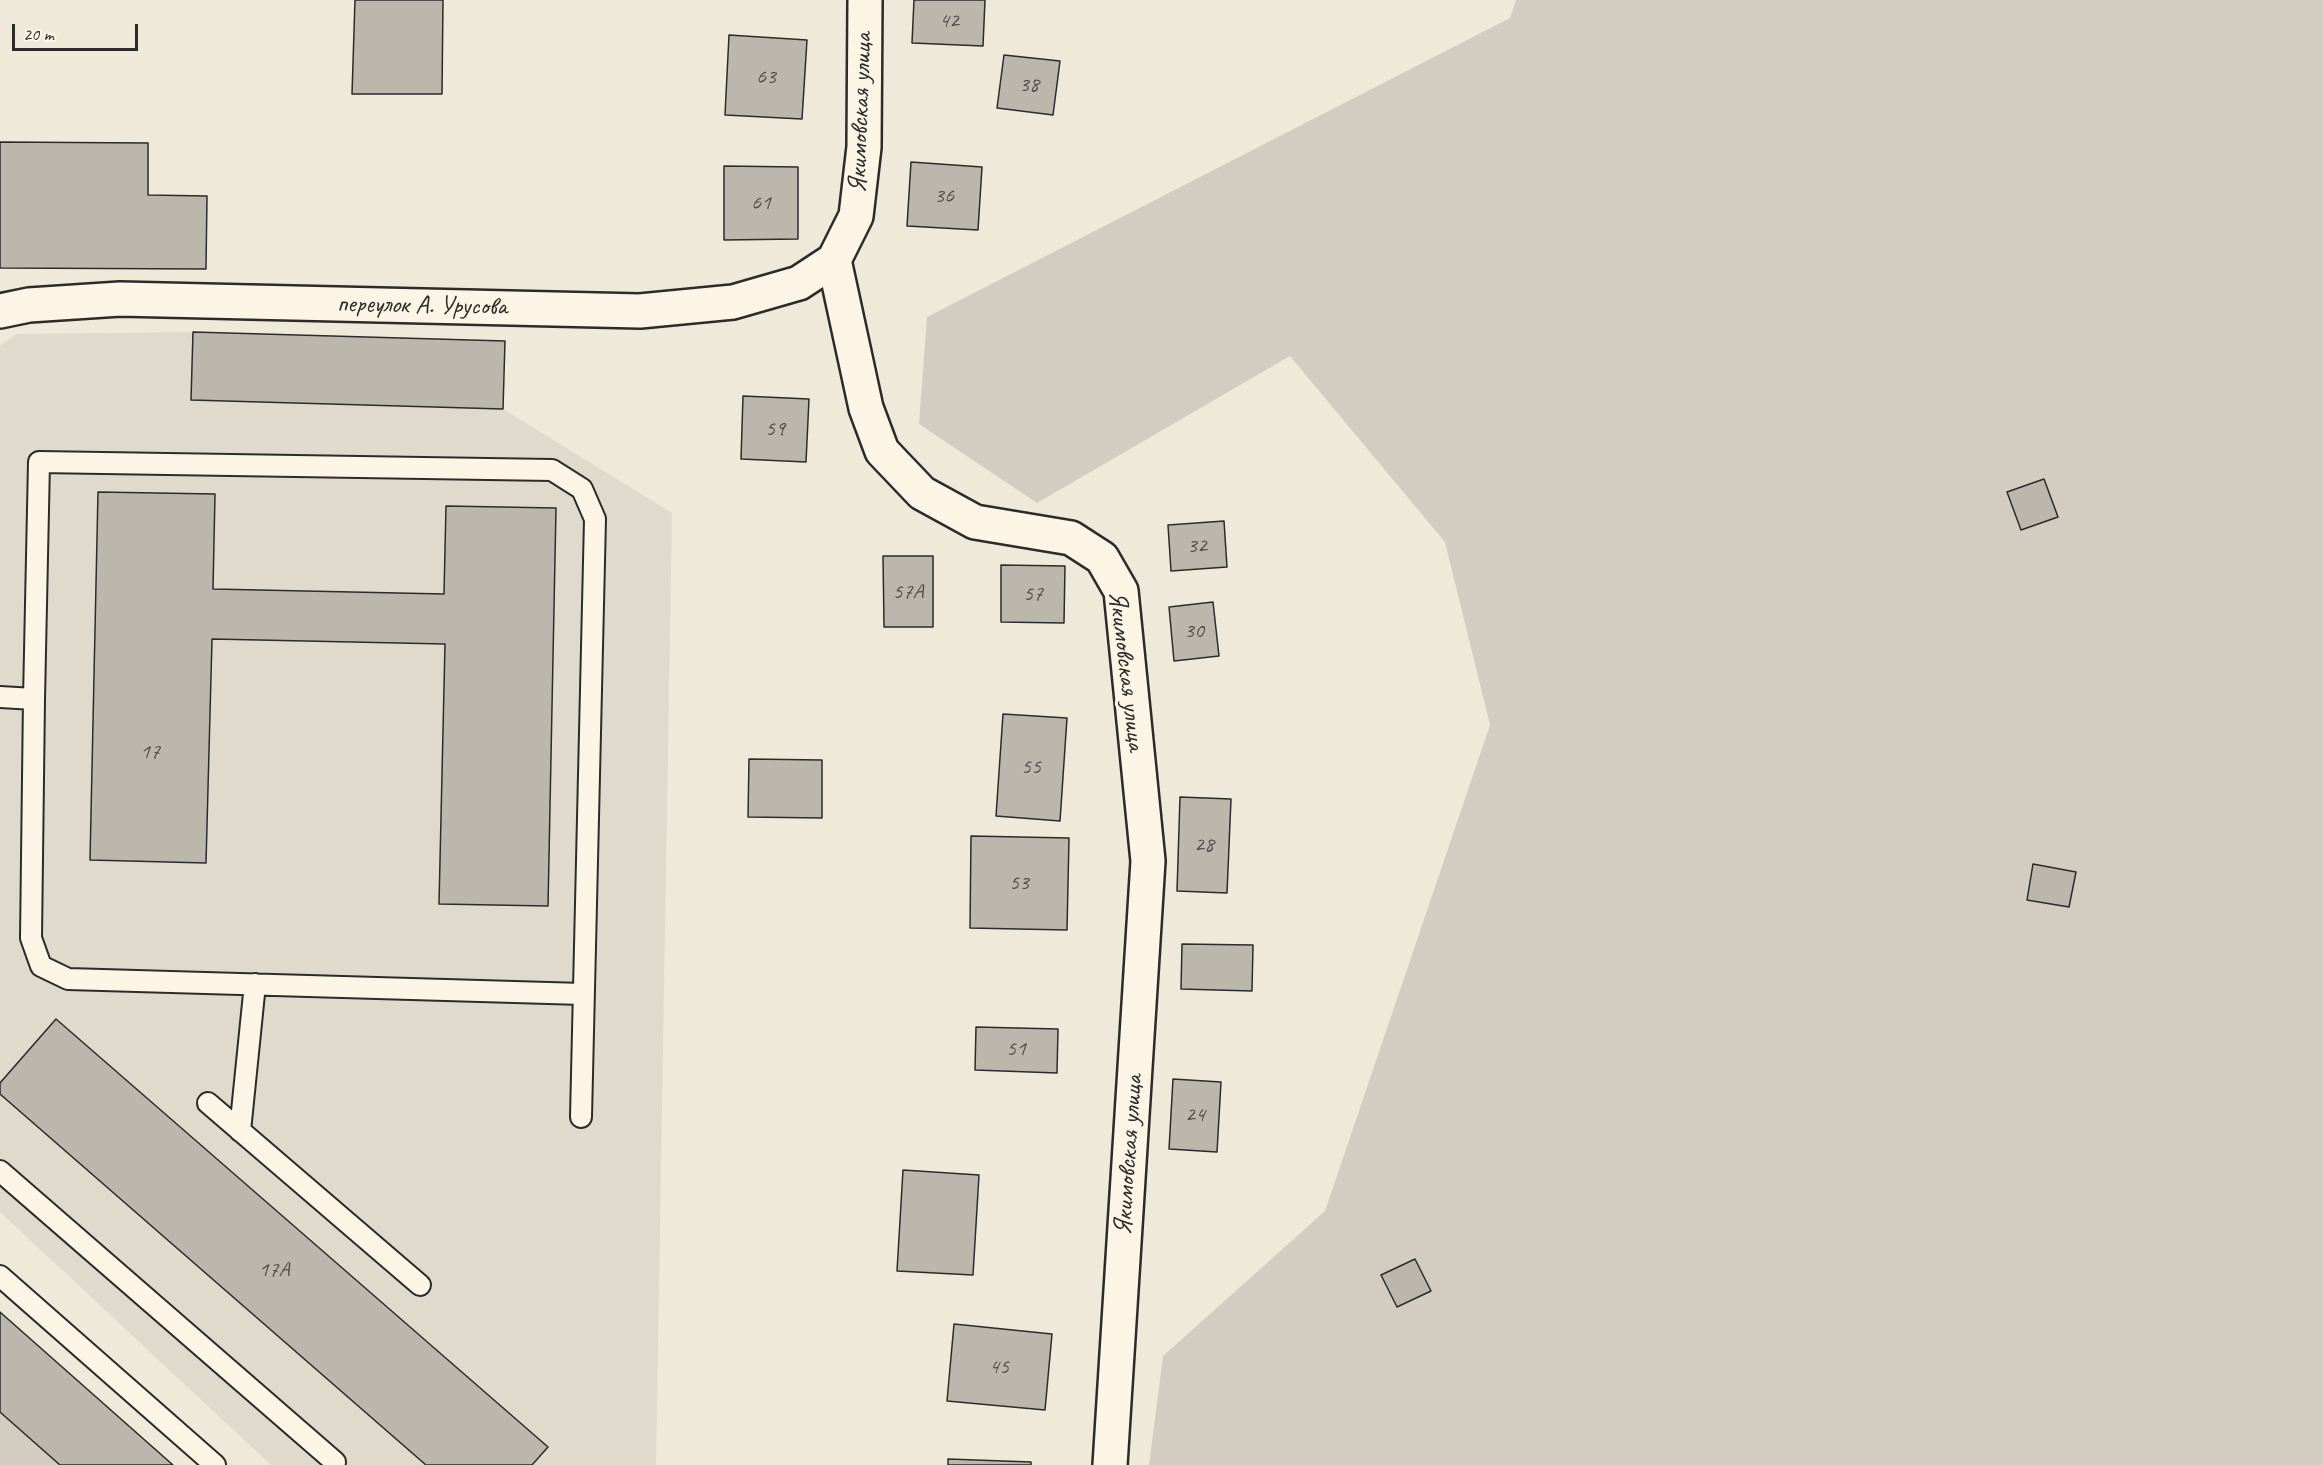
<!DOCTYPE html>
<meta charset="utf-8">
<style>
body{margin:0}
#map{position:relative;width:2323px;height:1465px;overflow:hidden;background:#efe9da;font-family:Caveat,sans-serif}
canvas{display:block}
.scale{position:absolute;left:12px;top:24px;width:126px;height:27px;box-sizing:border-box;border:3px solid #2b2b2b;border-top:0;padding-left:8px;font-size:18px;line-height:21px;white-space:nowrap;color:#2b2b2b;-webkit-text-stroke:4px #fcf5e5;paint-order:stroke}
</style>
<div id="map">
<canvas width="2323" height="1465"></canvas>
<div class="scale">20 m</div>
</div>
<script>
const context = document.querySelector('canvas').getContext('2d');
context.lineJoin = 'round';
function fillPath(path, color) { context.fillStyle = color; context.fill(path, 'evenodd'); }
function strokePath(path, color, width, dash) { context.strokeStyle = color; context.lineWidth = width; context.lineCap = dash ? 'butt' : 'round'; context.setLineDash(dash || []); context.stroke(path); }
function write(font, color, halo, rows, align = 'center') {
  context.font = font + ' Caveat,sans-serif'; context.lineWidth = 6; context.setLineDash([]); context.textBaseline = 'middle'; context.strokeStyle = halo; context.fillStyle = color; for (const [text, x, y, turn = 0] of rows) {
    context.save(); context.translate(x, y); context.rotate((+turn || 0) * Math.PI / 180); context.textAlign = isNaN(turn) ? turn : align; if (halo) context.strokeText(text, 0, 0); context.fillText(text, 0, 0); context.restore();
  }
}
fillPath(new Path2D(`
 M193,332L505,341L503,409L672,513L656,1465H271L0,1212V346L16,334Z`), '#e0dacc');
fillPath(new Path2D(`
 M1516,0H2323V1465H1149L1163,1356L1325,1211L1490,725L1445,542L1290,356L1037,503L919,424L927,317L1510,18Z
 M0,1412L60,1465H0Z`), '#d2cdc0');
const building = new Path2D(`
 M355,0H443L442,94H352Z
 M914,0H985L983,46L912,43Z
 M729,35L807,40L802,119L725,115Z
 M1004,55L1060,61L1053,115L997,108Z
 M0,142L148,143V195L207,196L206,269L0,268Z
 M911,162L982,167L978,230L907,226Z
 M724,166L798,167V239L724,240Z
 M193,332L505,341L503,409L191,400Z
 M743,396L809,399L806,462L741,459Z
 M2044,479L2058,517L2021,530L2007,492Z
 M98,492L215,494L213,589L444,594L446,506L556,508L548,906L439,904L445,644L212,639L206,863L90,860Z
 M1224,521L1227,567L1171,571L1168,525Z
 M883,556H933V627H884Z
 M1001,565L1065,566L1064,623L1001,622Z
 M1213,602L1219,656L1174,661L1169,607Z
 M1003,714L1067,718L1060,821L996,816Z
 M749,759L822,760V818L748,817Z
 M1180,797L1231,799L1227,893L1177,891Z
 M971,836L1069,838L1067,930L970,928Z
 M2033,864L2076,872L2069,907L2027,900Z
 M1182,944L1253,945L1252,991L1181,989Z
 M56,1019L548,1447L532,1465H426L0,1094V1083Z
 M976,1027L1058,1029L1057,1073L975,1070Z
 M1173,1079L1221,1082L1217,1152L1169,1149Z
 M903,1170L979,1175L973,1275L897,1271Z
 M1415,1259L1431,1291L1397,1307L1381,1275Z
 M0,1312L173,1465H60L0,1412Z
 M954,1324L1052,1334L1045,1410L947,1401Z
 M948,1459L1031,1462V1465H948Z`);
fillPath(building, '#bcb7ac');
strokePath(building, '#2b2b2b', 1.5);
const service = new Path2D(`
 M0,697L34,699L31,938L41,966L68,979L583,994
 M34,699L39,462L552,470L582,489L595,519L581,1117
 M208,1103L420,1285
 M240,1131L255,984
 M0,1171L335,1462
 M0,1276L215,1465`);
const minor = new Path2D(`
 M865,0L864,147L856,216L834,260L866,408L882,451L922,493L975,522L1071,538L1102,558L1121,591L1148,861L1110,1465
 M0,311L29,305L120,299L640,311L733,302L799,283L834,260`);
strokePath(service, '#2b2b2b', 24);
strokePath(minor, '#2b2b2b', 38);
strokePath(service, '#fcf5e5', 20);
strokePath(minor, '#fcf5e5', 33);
write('22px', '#4f4e4b', null, [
 ["42",949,21],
 ["63",766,77],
 ["38",1029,85],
 ["36",944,196],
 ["61",761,203],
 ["59",775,429],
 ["32",1197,546],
 ["57А",908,592],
 ["57",1033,594],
 ["30",1194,631],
 ["17",150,752],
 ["55",1031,767],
 ["28",1204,845],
 ["53",1019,883],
 ["51",1016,1049],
 ["24",1195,1115],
 ["17А",274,1270],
 ["45",999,1367]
]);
write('26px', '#2b2b2b', '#fcf5e5', [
 ["Якимовская улица",861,113,-88],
 ["переулок А. Урусова",422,306,1],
 ["Якимовская улица",1126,671,83],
 ["Якимовская улица",1129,1155,-86]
]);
</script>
